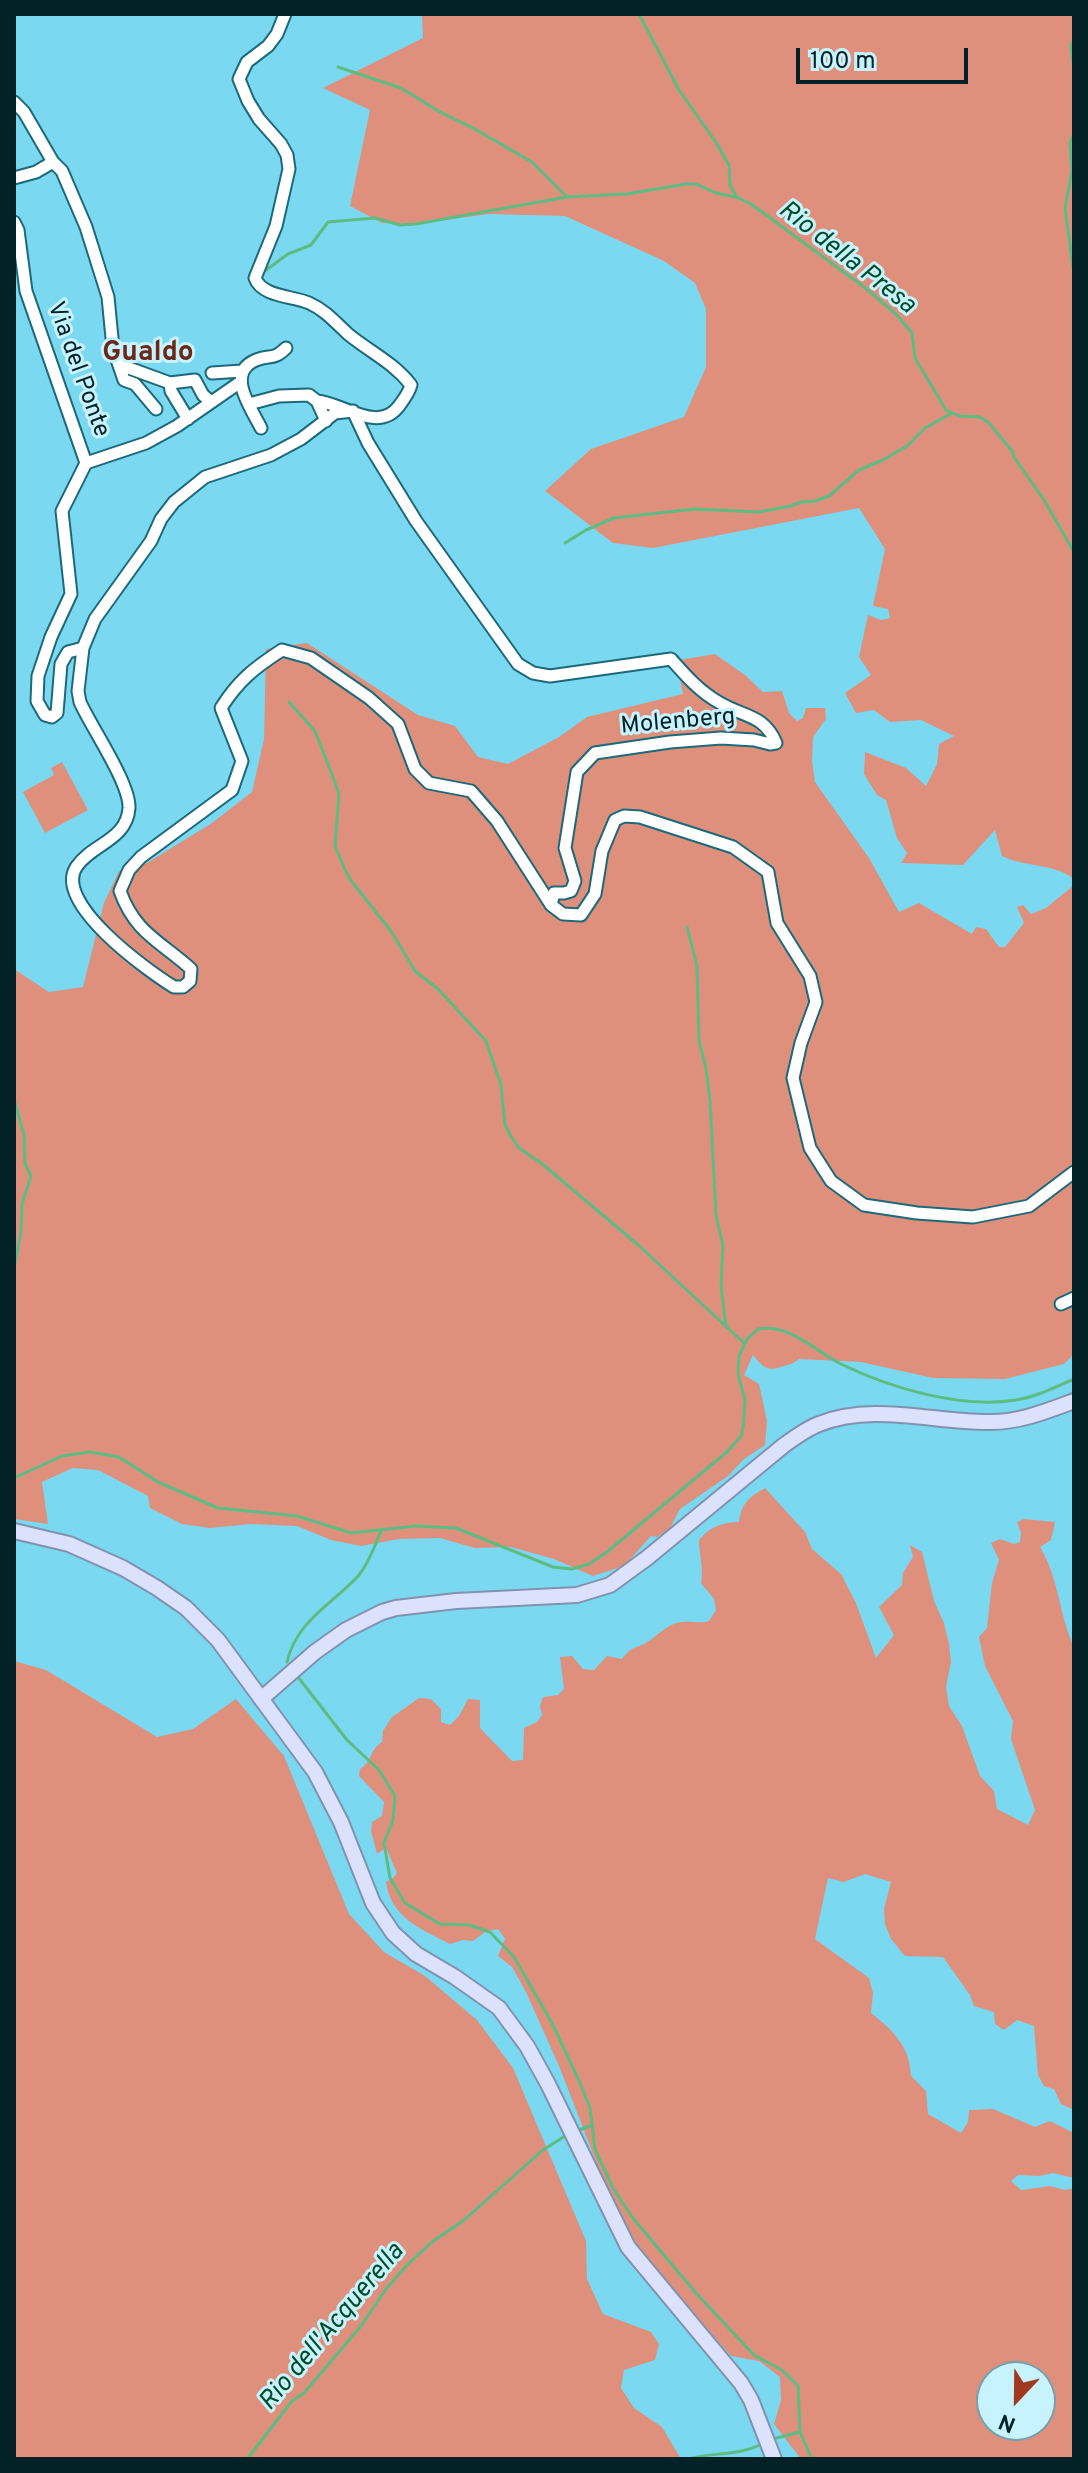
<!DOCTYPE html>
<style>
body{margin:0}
#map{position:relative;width:1088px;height:2473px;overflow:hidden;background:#7ad9f0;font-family:Overpass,sans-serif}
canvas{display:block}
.frame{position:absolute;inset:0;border:16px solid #032228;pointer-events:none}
.north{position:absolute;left:976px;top:2361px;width:80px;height:80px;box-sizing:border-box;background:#c7f3fe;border:2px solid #799fa8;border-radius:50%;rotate:202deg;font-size:22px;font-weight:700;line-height:32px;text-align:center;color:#032228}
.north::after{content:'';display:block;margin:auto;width:28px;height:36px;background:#a13920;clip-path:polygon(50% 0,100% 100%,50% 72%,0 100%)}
.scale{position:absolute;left:796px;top:48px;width:172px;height:36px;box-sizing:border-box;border:4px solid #032228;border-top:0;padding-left:10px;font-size:24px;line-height:28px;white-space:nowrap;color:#032228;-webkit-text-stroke:6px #c7f3fe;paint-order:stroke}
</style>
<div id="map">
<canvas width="1088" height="2473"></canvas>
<div class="frame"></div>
<div class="north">N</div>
<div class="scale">100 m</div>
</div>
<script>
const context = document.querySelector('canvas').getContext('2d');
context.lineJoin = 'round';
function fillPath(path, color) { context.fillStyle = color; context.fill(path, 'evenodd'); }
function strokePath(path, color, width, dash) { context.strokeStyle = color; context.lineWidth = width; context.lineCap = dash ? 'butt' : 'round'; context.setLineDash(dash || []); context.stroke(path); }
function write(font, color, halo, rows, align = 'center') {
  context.font = font + ' Overpass,sans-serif'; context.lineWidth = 6; context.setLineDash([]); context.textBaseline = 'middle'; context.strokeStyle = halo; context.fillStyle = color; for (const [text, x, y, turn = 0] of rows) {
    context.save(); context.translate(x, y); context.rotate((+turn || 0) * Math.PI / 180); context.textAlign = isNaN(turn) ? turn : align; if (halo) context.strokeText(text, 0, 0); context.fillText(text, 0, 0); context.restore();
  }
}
fillPath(new Path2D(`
 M422,14H1074V879C1051,862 1026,868 1002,856L995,830L963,865L901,863L907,853L897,838L886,800L877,795L864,774L865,752L906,768L926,786L937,764L939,744L954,736L921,720L890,722L874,710L856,713L845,693L871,675L859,657L868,615L881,620L890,618L888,609L873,606L885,549L859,508L653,548L613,543L545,491L591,449L684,417L706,367V309L695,283L664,261L565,216L489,214L416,224L382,223L350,206L370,110L323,88L423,38Z
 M307,643L418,715L455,726L478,757L508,764L559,737L587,717L683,694L680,679L719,709L756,724L769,735L767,739L593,751L575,771L563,848L572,881L549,907L561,920H583L600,896L607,853L619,824L625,822H639L731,852L763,875L772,925L805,978L811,1001L788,1078L805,1150L862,1210L973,1222L1031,1211L1074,1179V1354L1064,1364L1005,1379L933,1378L861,1362L799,1359C792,1365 789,1364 781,1367C766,1372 762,1366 753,1355L744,1375L759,1384L767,1421L765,1445L744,1459L728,1476L680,1509L670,1528L657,1537L651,1536L624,1566L593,1576L554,1559L511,1547L475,1548L440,1538L399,1539L361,1546L331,1540L297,1526L251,1524L210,1528L182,1524L150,1508L148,1496L98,1470L73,1468L42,1482L48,1524L14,1519V969L49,992L83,987L104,903L119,871L147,863L212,823L252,792L264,739L266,649Z
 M715,654L745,675L763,692L782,691L789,713L797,721L803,718L806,708H825L826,719L813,737L812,761L815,782L869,858L899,912L919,903L972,934L976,927L986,929L999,947H1005L1024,923L1017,907L1023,905L1031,914L1046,908L1074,885V1168L1028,1203L972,1214L917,1209L865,1201L833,1178L813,1146L797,1078L805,1044L820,1002L780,922L771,870L703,833L612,818L592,893L579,912L564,911L555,904L557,896L573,894L569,848L581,773L596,757L721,741L754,744L777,733L762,715L724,700L699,682L679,660Z
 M62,762L88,810L45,833L23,792L54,775L51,768Z
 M765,1488L805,1532L812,1549L841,1574L856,1603L876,1658L894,1635L879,1607L902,1585L903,1573L913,1557L910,1545L922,1552L934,1601L944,1623L949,1644L951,1662L946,1687L949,1706L962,1726L980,1776L994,1791L997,1809L1028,1825L1035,1810L1011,1739L1013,1721L985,1666L979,1637L987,1628L992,1583L999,1560L991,1543L1000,1539L1014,1544L1020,1542L1021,1533L1017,1522L1024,1519L1055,1522L1051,1540L1040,1547C1059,1578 1059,1615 1074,1647V2110L1061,2104L1054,2089L1044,2086L1038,2075L1034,2026L1017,2020L1004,2030L995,2024L994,2012L974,2006L970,1995L943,1957L905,1956L891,1939L885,1924L884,1909L891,1882L865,1874L844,1882L828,1878L815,1939L869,1978L873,1993L871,2013C893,2030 910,2047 911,2076L926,2091L928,2114L961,2133L968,2122L969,2110L993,2109L1035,2127L1050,2121L1074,2133V2178L1053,2173L1039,2176L1018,2175L1011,2181L1021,2190L1050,2186L1065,2190L1074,2188V2459H801L774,2424L781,2400L780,2377L759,2361L731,2356L638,2249L604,2182L559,2066L526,1992L512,1967L498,1956L505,1939L498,1929L485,1932L473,1941L463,1940L450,1944C421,1929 391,1918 386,1882L393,1878L397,1873L386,1848L377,1854L371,1831L372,1822L382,1816L384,1802L359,1776L360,1769C373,1761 369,1750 382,1742L383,1731L392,1717L419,1698L431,1699L441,1709V1722L450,1725L459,1716L468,1699L480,1700V1728L512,1761L523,1760L524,1728L537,1722L542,1715L540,1706L543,1697L558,1695L564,1689L560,1657L572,1656L583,1669L594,1670L607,1656L622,1659C633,1644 638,1649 649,1641C659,1634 670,1622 683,1622C693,1621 699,1624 709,1621L716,1610L714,1599L701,1583C704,1570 699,1554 699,1540C711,1526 721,1523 739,1522C741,1504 749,1497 765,1488ZM992,2377H1040V2425H992Z
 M14,1661L46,1670L157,1737L193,1729L236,1699L284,1756L349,1914L384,1952L425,1976L477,2020L513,2068L586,2241L587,2279L603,2314L651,2332L659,2344L655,2360L624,2370L621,2388L634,2408L662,2427L681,2459H14Z`), '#de907d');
strokePath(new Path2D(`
 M639,14L679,90L715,141L729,165L730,185L736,196
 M1074,39L1071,46L1074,71
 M338,67L401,88L440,112L473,128L532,162L567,197
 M1074,133L1070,143L1072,171L1065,208L1074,274
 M262,273L288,254L311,245L328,222L375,218L400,225L416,224L567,197L627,194L686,184H696L716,193L736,197L751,204L864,287L896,314L912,333L915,358L946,410L959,416L980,417L989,423L1012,451L1014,457L1044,500L1074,552
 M565,543L586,530L614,518L694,509L759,512L791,506L801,502L815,501L829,496L859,470L883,460L907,446L925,428L952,413
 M289,702L315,731L331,772L339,794L335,846L345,870L352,882L391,931L415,971L438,989L486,1041L501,1085L505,1125L512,1138L519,1148L541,1163L636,1243L744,1343
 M687,927L697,966L699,1041L706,1068L710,1101L716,1215L723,1246L721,1285L726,1327
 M14,1099L24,1135L25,1163L31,1176L22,1204L21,1232L14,1268
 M14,1478L62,1456L90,1452L119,1457L158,1482L218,1508L297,1516L351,1533L416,1526L456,1528L553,1567L572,1569L589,1564L607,1552L728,1451L741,1436L743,1428L745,1400L738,1374L739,1356L747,1339L758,1329C790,1323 815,1351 841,1364C890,1388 961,1409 1016,1400C1036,1397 1055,1387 1074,1379
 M287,1662C296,1621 333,1604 359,1575C370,1562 375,1544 382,1529
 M298,1677L347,1740L379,1770L395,1796L393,1820L384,1843L390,1878L405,1903L440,1924L469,1925L490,1932L514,1957L552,2023L579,2081L590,2108L595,2149L613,2188L632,2217L695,2292L754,2355L782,2370L798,2386L800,2432L812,2459
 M577,2131L592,2125
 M773,2439L800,2432
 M247,2459L292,2401L304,2393L361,2326L386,2289L408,2264L432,2242L464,2220L543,2150L565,2136
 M688,2459C714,2452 738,2456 762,2444`), '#5dbc81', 3);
const minor = new Path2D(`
 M285,14L277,34L268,46L247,62L239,79L248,101L259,119L281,144L287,155L289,169L276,226L255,278C262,297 293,296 309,303C325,310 335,322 348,334C370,352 393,362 411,385C409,393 404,399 399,406C378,434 343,403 317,401
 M14,102L24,112L53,162L62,171L86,227L108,297L113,348L124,380L135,384L156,409
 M14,178L36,172L53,162
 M14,222L18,230L26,291L86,463L62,511L71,594L51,637L38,676L37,701L45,715L52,717L57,713L61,664L68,652L83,648
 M121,368L126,367L170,383L195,380L203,395L211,402
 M212,373L242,371
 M170,383L171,391L188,419
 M249,404L279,396L309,395L317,401L326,421
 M261,428C251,408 225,373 256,360C270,354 273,361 286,348
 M86,463L146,443L177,426L239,383
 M551,905L554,893H564L571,891L575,881L565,848L577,772L595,753L670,742L721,738L754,740L770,744L776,743C764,714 743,717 720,703C700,692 686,676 671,659L550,676L533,673L518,664L416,521L368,443L353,411L335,413L301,439L271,455L205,477L174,502L161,519L151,541L95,619L83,648L78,691L80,702C91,727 130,783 129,808C127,840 92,844 77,866C51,902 148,971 174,987H183L190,981L191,969C160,941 135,933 120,891L129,870L141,857L232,790L242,761L221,708C238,681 254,668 282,650L311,658L369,698L398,724L415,769L429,783L471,791L497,821L551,905L563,914L581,915L595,894L602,851L615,820L624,816L640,817L733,847L768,872L777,923L810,976L816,1002L801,1043L793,1078L810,1148L831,1181L864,1205L917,1213L973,1217L1029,1206L1074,1172
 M1061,1304L1074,1298`);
const major = new Path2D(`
 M14,1531L69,1544L123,1568L157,1588L186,1608L218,1640L315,1772L341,1822L373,1903L393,1933L416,1954L455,1977L499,2008L527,2046L548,2084L628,2247L741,2383L751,2400L774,2459
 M261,1699L315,1652L346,1630L382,1612L396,1608L456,1601L577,1595L610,1585L647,1558L783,1446C794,1438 806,1429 819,1424C873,1402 935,1423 991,1422C1020,1422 1047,1411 1074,1401`);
strokePath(minor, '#1c6979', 15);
strokePath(major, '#8092af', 18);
strokePath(minor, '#fff', 11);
strokePath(major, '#dce2fb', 14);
write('24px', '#032228', '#c7f3fe', [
 ["Via del Ponte",77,370,70],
 ["Molenberg",678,723,-5]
]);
write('italic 26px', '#004c27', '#c7f3fe', [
 ["Rio della Presa",846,259,38],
 ["Rio dell'Acquerella",333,2328,-50]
]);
write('bold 28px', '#6b2818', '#c7f3fe', [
 ["Gualdo",148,354]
]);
</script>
